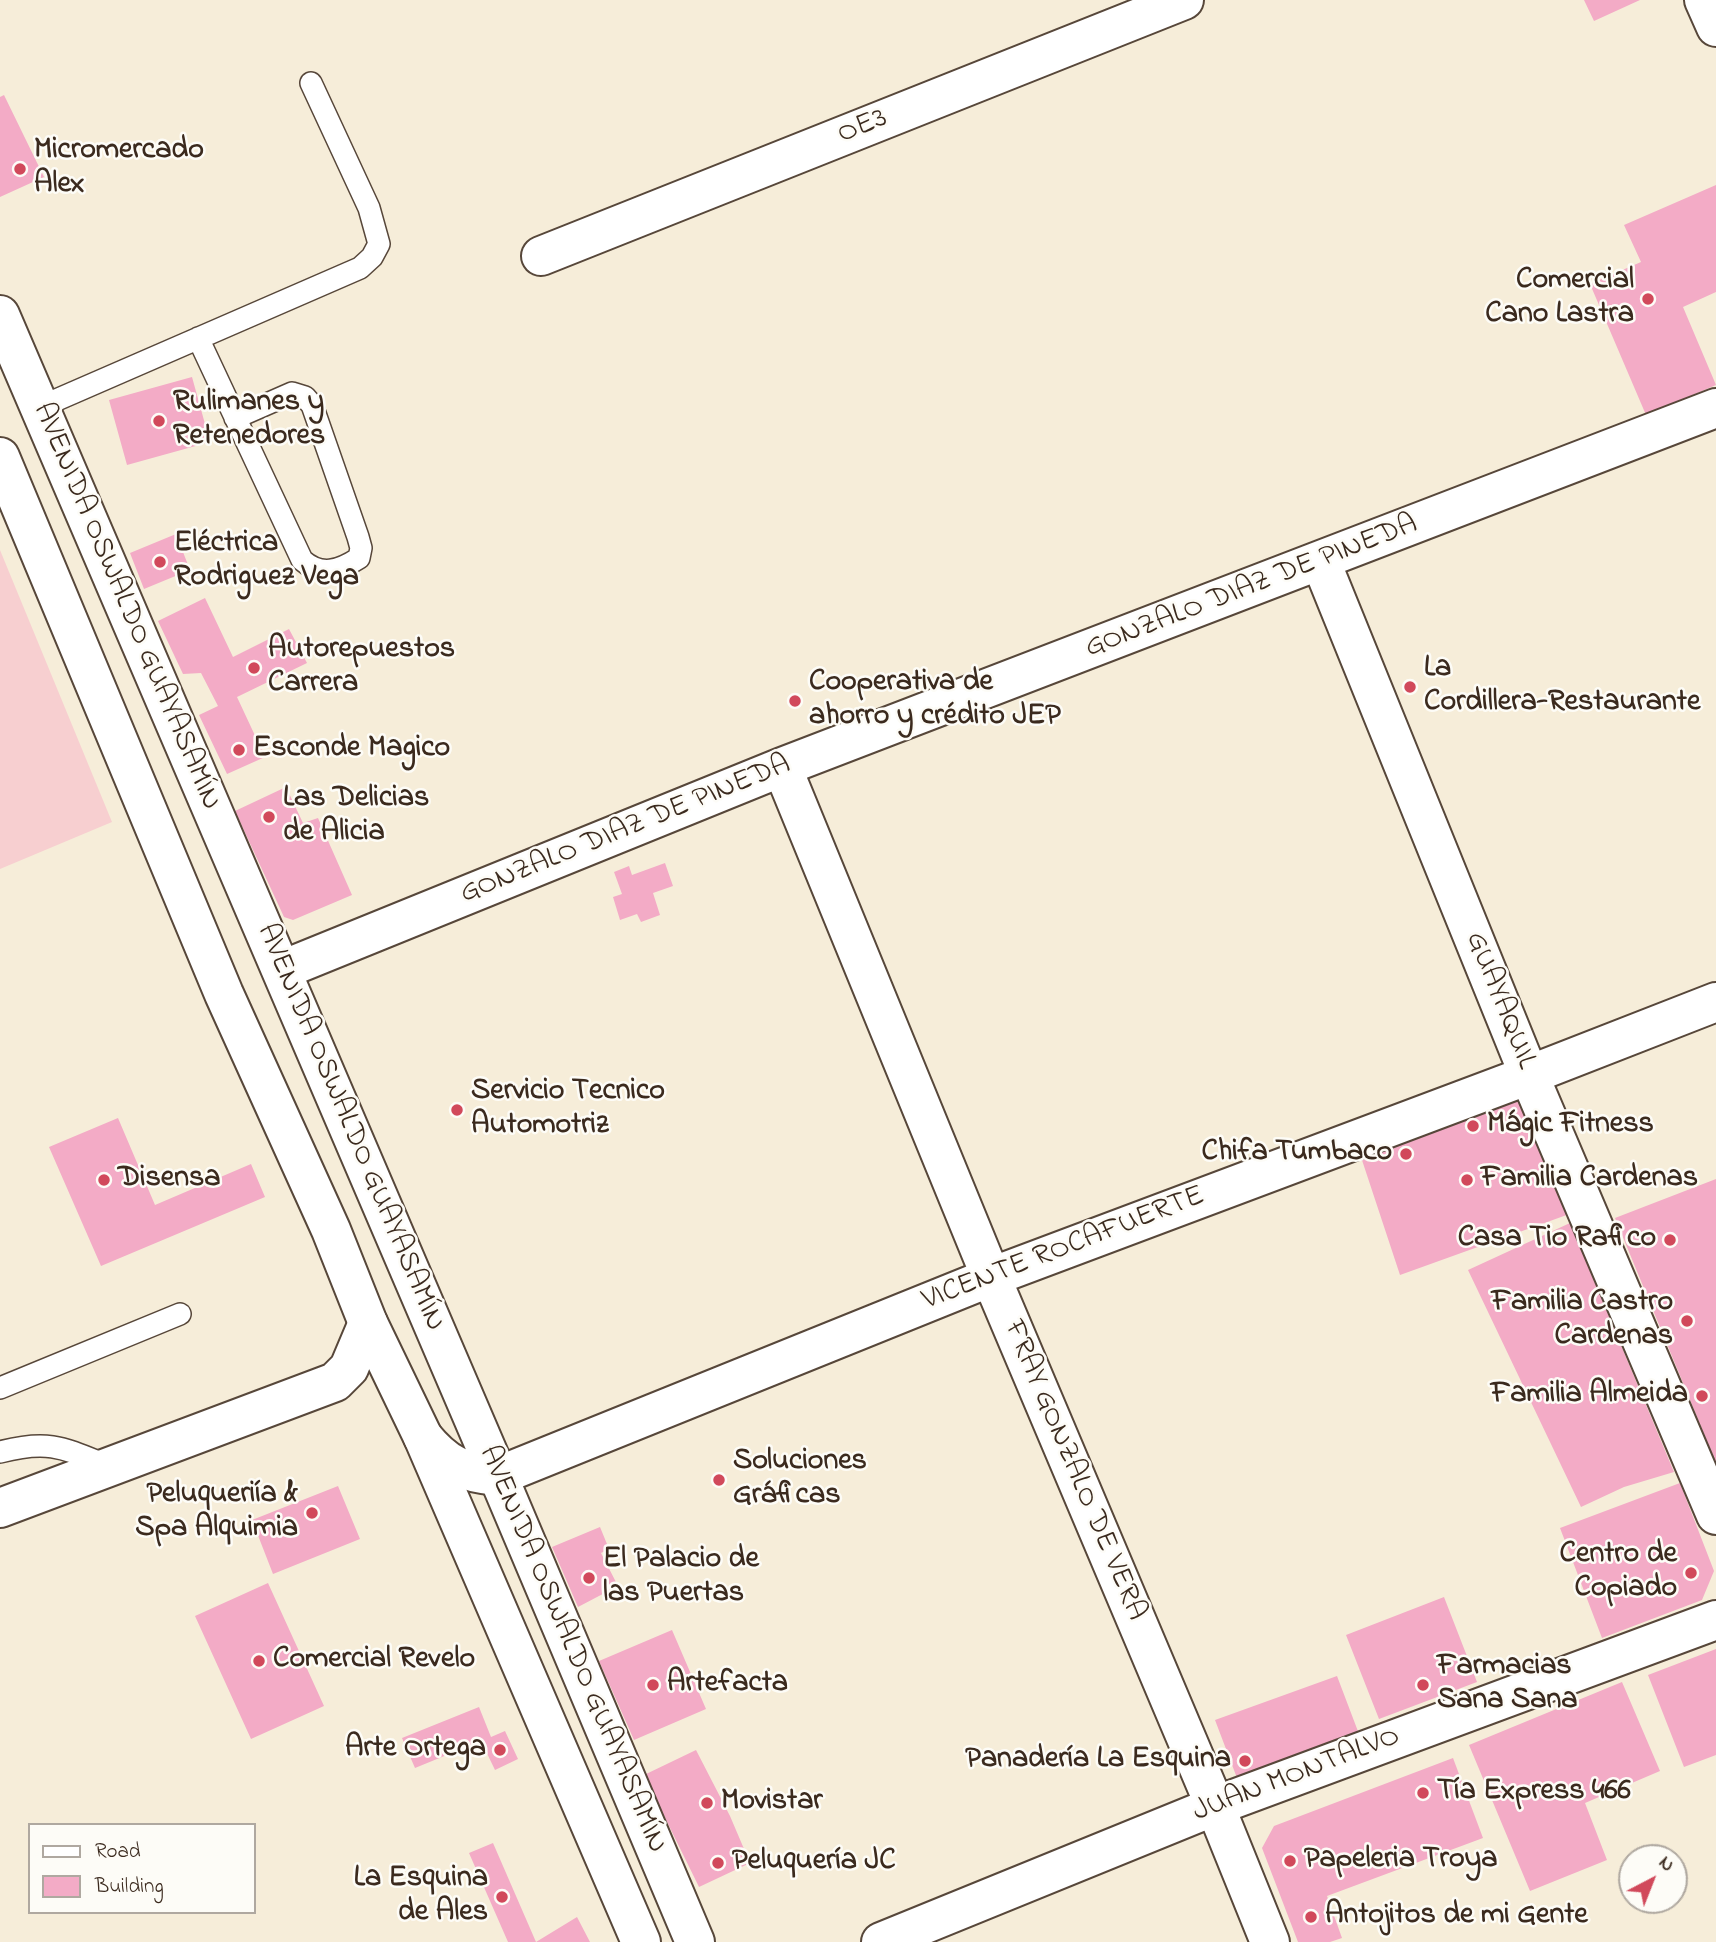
<!DOCTYPE html>
<meta charset="utf-8">
<style>
body{margin:0}
#map{position:relative;width:1716px;height:1942px;overflow:hidden;background:#f6edd9;font-family:"Indie Flower",sans-serif}
canvas{display:block}
.legend{position:absolute;left:28px;top:1823px;width:228px;height:91px;box-sizing:border-box;background:#fdfcf7;border:2px solid #afa8a0;margin:0;padding:9px 12px;list-style:none;font-size:21px;color:#3b2a1e}
.legend li{display:flex;align-items:center;gap:14px;height:35px}
.legend b{width:35px;border:2px solid #afa8a0}
.north{position:absolute;left:1618px;top:1844px;width:70px;height:70px;box-sizing:border-box;background:#fdfcf7;border:2px solid #afa8a0;border-radius:50%;rotate:42deg;font-size:19px;font-weight:700;line-height:28px;text-align:center;color:#3b2a1e}
.north::after{content:'';display:block;margin:auto;width:24px;height:32px;background:#d1495b;clip-path:polygon(50% 0,100% 100%,50% 72%,0 100%)}
</style>
<div id="map">
<canvas width="1716" height="1942"></canvas>
<ul class="legend">
<li><b style="height:9px;background:#fff"></b>Road</li>
<li><b style="height:19px;background:#f3abc6"></b>Building</li>
</ul>
<div class="north">N</div>
</div>
<script>
const context = document.querySelector('canvas').getContext('2d');
context.lineJoin = 'round';
function fillPath(path, color) { context.fillStyle = color; context.fill(path, 'evenodd'); }
function strokePath(path, color, width, dash) { context.strokeStyle = color; context.lineWidth = width; context.lineCap = dash ? 'butt' : 'round'; context.setLineDash(dash || []); context.stroke(path); }
function write(font, color, halo, rows, align = 'center') {
  context.font = font + ' "Indie Flower",sans-serif'; context.lineWidth = 5; context.setLineDash([]); context.textBaseline = 'middle'; context.strokeStyle = halo; context.fillStyle = color; for (const [text, x, y, turn = 0] of rows) {
    context.save(); context.translate(x, y); context.rotate((+turn || 0) * Math.PI / 180); context.textAlign = isNaN(turn) ? turn : align; if (halo) context.strokeText(text, 0, 0); context.fillText(text, 0, 0); context.restore();
  }
}
fillPath(new Path2D(`
 M0,550L112,822L0,869Z`), '#f7cfd0');
fillPath(new Path2D(`
 M1584,0H1640L1594,21Z
 M4,95L44,177L0,197V97Z
 M1716,185V292L1683,307L1716,385L1646,415L1590,284L1641,262L1624,225Z
 M192,377L210,442L127,465L109,400Z
 M176,534L190,570L144,589L130,553Z
 M205,598L233,657L289,629L307,663L237,697L265,757L227,774L199,715L218,706L201,673L183,674L158,621Z
 M286,787L303,823L318,818L352,895L293,920L284,917L235,811Z
 M665,863L673,886L653,893L660,915L641,922L637,914L620,920L613,897L622,894L614,872L629,866L632,875Z
 M1529,1075L1575,1212L1400,1275L1358,1148Z
 M118,1118L155,1205L251,1164L265,1197L101,1266L49,1147Z
 M1716,1179V1463L1615,1218Z
 M1570,1223L1674,1472L1624,1487L1581,1507L1468,1270Z
 M1680,1483L1714,1571L1702,1600L1602,1638L1560,1528Z
 M338,1486L360,1539L273,1574L252,1520Z
 M600,1527L609,1549L601,1553L618,1586L578,1607L552,1547Z
 M268,1583L324,1706L251,1739L195,1616Z
 M1444,1597L1477,1682L1379,1719L1346,1635Z
 M672,1630L706,1709L634,1740L599,1661Z
 M1716,1649V1755L1684,1767L1648,1675Z
 M1337,1676L1359,1734L1237,1778L1215,1720Z
 M1622,1682L1660,1771L1585,1803L1607,1860L1530,1891L1469,1745Z
 M479,1707L491,1737L505,1731L518,1759L495,1770L481,1741L415,1768L402,1738Z
 M696,1750L730,1816L750,1863L699,1887L644,1775Z
 M1453,1758L1483,1838L1327,1896L1342,1938L1330,1942H1298L1262,1848L1274,1826Z
 M493,1843L536,1942L577,1917L590,1942H508L469,1853Z`), '#f3abc6');
const service = new Path2D(`
 M198,338L302,560C321,577 339,571 359,558L361,548L358,537L312,405L305,397L292,393L235,418
 M38,408L360,268L372,257L379,244L369,208L311,83
 M0,1388L180,1314
 M0,1452C49,1439 64,1448 108,1466`);
const minor = new Path2D(`
 M541,256L1184,0
 M1321,562L1529,1075L1716,1515
 M782,767L991,1277L1215,1806L1270,1942
 M282,970L782,767L1716,408
 M423,1437C445,1464 463,1473 498,1476L991,1277L1529,1075L1716,1002
 M0,1508L335,1382L349,1368L368,1323
 M881,1942L1215,1806L1716,1620`);
const tertiary = new Path2D(`
 M1704,0L1716,27`);
const primary = new Path2D(`
 M0,315L498,1476L695,1942
 M0,457L224,994L331,1230L368,1323L423,1437L641,1942`);
strokePath(service, '#57473a', 24);
strokePath(minor, '#57473a', 42);
strokePath(tertiary, '#57473a', 42);
strokePath(primary, '#57473a', 42);
strokePath(service, '#fff', 21);
strokePath(minor, '#fff', 38);
strokePath(tertiary, '#fff', 38);
strokePath(primary, '#fff', 38);
for (const [x, y, r, color] of [
 [20,169,7,"#d1495b"],
 [1648,299,7,"#d1495b"],
 [159,421,7,"#d1495b"],
 [160,562,7,"#d1495b"],
 [254,668,7,"#d1495b"],
 [1410,687,7,"#d1495b"],
 [795,701,7,"#d1495b"],
 [239,750,7,"#d1495b"],
 [269,817,7,"#d1495b"],
 [457,1110,7,"#d1495b"],
 [1473,1126,7,"#d1495b"],
 [1406,1154,7,"#d1495b"],
 [104,1180,7,"#d1495b"],
 [1467,1180,7,"#d1495b"],
 [1670,1240,7,"#d1495b"],
 [1687,1321,7,"#d1495b"],
 [1702,1396,7,"#d1495b"],
 [719,1480,7,"#d1495b"],
 [312,1513,7,"#d1495b"],
 [1691,1573,7,"#d1495b"],
 [589,1578,7,"#d1495b"],
 [259,1661,7,"#d1495b"],
 [653,1685,7,"#d1495b"],
 [1423,1685,7,"#d1495b"],
 [500,1750,7,"#d1495b"],
 [1245,1761,7,"#d1495b"],
 [1423,1793,7,"#d1495b"],
 [707,1803,7,"#d1495b"],
 [1290,1861,7,"#d1495b"],
 [718,1863,7,"#d1495b"],
 [502,1897,7,"#d1495b"],
 [1311,1917,7,"#d1495b"]
]) { const dot = new Path2D(); dot.arc(x, y, r, 0, 2 * Math.PI); context.fillStyle = color; context.fill(dot); strokePath(dot, '#fdfcf7', 2.5); }
write('30px', '#3b2a1e', '#fdfcf7', [
 ["OE3",863,128,-22],
 ["GONZALO DIAZ DE PINEDA",1252,588,-21],
 ["AVENIDA OSWALDO GUAYASAMÍN",125,607,67],
 ["GONZALO DIAZ DE PINEDA",626,831,-22],
 ["GUAYAQUIL",1499,1001,68],
 ["AVENIDA OSWALDO GUAYASAMÍN",349,1128,67],
 ["VICENTE ROCAFUERTE",1064,1250,-21],
 ["FRAY GONZALO DE VERA",1073,1471,67],
 ["AVENIDA OSWALDO GUAYASAMÍN",571,1650,67],
 ["JUAN MONTALVO",1297,1776,-21]
]);
write('bold 30px', '#3b2a1e', '#fdfcf7', [
 ["Micromercado",34,152],
 ["Alex",34,186],
 ["Comercial",1634,282,"right"],
 ["Cano Lastra",1634,316,"right"],
 ["Rulimanes y",173,404],
 ["Retenedores",173,438],
 ["Eléctrica",174,545],
 ["Rodriguez Vega",174,579],
 ["Autorepuestos",268,651],
 ["Carrera",268,685],
 ["La",1424,670],
 ["Cordillera-Restaurante",1424,704],
 ["Cooperativa de",809,684],
 ["ahorro y crédito JEP",809,718],
 ["Esconde Magico",253,750],
 ["Las Delicias",283,800],
 ["de Alicia",283,834],
 ["Servicio Tecnico",471,1093],
 ["Automotriz",471,1127],
 ["Mágic Fitness",1487,1126],
 ["Chifa Tumbaco",1392,1154,"right"],
 ["Disensa",118,1180],
 ["Familia Cardenas",1481,1180],
 ["Casa Tio Rafico",1656,1240,"right"],
 ["Familia Castro",1673,1304,"right"],
 ["Cardenas",1673,1338,"right"],
 ["Familia Almeida",1688,1396,"right"],
 ["Soluciones",733,1463],
 ["Gráficas",733,1497],
 ["Peluqueriía &",298,1496,"right"],
 ["Spa Alquimia",298,1530,"right"],
 ["Centro de",1677,1556,"right"],
 ["Copiado",1677,1590,"right"],
 ["El Palacio de",603,1561],
 ["las Puertas",603,1595],
 ["Comercial Revelo",273,1661],
 ["Farmacias",1437,1668],
 ["Sana Sana",1437,1702],
 ["Artefacta",667,1685],
 ["Arte Ortega",486,1750,"right"],
 ["Panadería La Esquina",1231,1761,"right"],
 ["Tía Express 466",1437,1793],
 ["Movistar",721,1803],
 ["Papeleria Troya",1304,1861],
 ["Peluquería JC",732,1863],
 ["La Esquina",488,1880,"right"],
 ["de Ales",488,1914,"right"],
 ["Antojitos de mi Gente",1325,1917]
], 'left');
</script>
